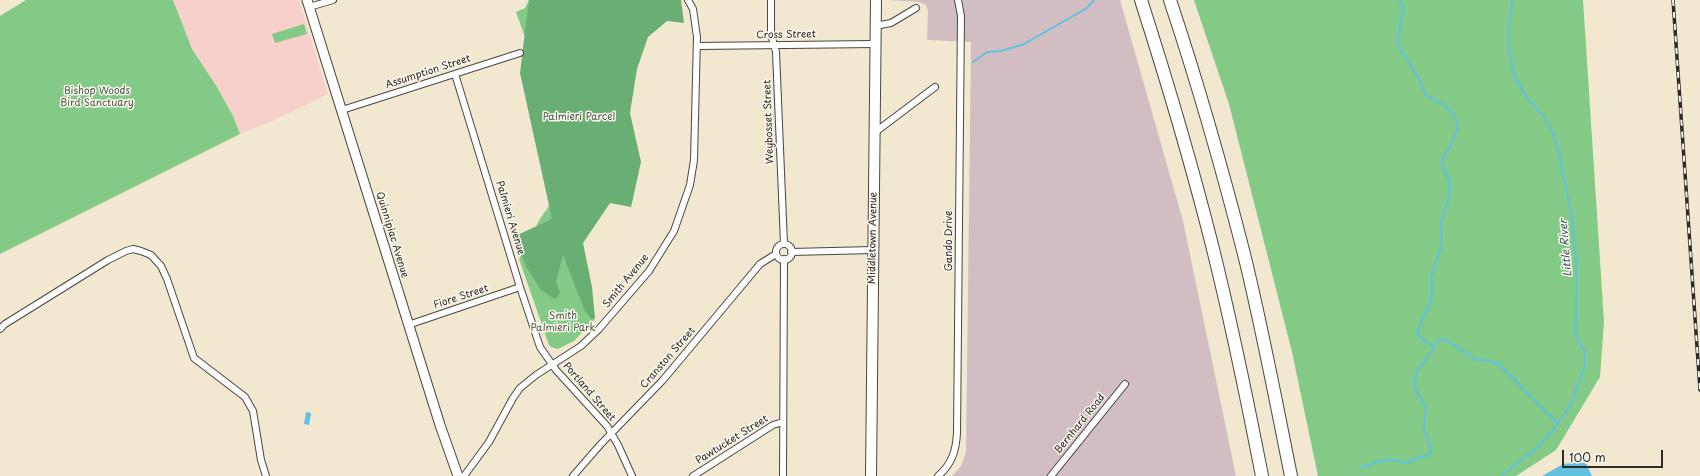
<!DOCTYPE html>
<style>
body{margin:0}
#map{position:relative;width:1700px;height:476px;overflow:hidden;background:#f2e8cf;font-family:"Playpen Sans",sans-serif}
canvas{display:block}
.scale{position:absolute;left:1562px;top:450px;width:101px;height:18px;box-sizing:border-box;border:2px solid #2b2b2b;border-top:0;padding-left:5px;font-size:12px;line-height:14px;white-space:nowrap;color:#2b2b2b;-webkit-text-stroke:3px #fbf7ec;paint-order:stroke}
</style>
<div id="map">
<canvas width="1700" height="476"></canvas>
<div class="scale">100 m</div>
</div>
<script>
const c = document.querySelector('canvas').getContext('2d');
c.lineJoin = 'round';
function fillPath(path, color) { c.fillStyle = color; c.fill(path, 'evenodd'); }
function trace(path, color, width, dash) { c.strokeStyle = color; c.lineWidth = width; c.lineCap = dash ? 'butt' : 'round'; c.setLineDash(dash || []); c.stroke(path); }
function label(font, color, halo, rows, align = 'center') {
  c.font = font + ' "Playpen Sans",sans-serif'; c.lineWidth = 3; c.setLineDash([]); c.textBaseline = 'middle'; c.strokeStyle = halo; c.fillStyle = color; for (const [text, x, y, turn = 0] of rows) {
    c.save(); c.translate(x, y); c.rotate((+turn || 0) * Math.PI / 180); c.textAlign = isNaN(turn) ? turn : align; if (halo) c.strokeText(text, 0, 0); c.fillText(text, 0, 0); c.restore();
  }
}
fillPath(new Path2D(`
 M 173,0 L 299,0 L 328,94 L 266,124 L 240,134 L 233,116 L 217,87 L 192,49 Z`), '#f7d0cb');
fillPath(new Path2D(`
 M 887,0 L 1120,0 L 1183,221 L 1236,476 L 952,476 L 961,466 L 966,452 L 971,42 L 927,40 L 928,11 L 926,5 L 919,2 Z`), '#d2bec2');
fillPath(new Path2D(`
 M 26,0 L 173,0 L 192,49 L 217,87 L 233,116 L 240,134 L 0,254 L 0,16 Z
 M 529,0 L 552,0 L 581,243 L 595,319 L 574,341 L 558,349 L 551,347 L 549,345 L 519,259 L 540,219 L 553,200 L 523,45 L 527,43 L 516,12 L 525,8 Z
 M 1194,0 L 1583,0 L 1604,322 L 1600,377 L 1556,450 L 1516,476 L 1318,476 L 1292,352 L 1229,104 Z
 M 304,24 L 307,34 L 275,43 L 272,34 Z`), '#82ca86');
fillPath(new Path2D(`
 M 529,0 L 681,0 L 684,23 L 667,21 L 648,37 L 637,69 L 630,113 L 641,162 L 631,207 L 610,203 L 583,243 L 592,287 L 595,318 L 591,319 L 585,311 L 563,255 L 556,282 L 560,293 L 555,299 L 541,290 L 527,268 L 513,237 L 552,219 L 520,73 Z`), '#69ae73');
fillPath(new Path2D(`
 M 306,412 L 311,413 L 309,425 L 304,424 Z
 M 1573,463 L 1586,463 L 1592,476 L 1542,476 L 1563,464 Z`), '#63c0e1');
trace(new Path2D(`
 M 1399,0 L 1402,4 L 1403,12 L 1397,42 L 1400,49 L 1419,78 L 1422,88 L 1426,95 L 1447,107 L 1454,115 L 1458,126 L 1454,140 L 1442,159 L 1443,167 L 1449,180 L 1450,195 L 1441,222 L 1442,244 L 1431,277 L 1432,289 L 1431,301 L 1417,332 L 1418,336 L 1433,347
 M 973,62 L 987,52 L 1001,51 L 1024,44 L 1087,8 L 1094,0
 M 1360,468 C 1375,463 1389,456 1405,463 L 1428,455 L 1432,452 L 1424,429 L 1426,407 L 1414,387 L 1417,371 L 1432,351 L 1436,341 L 1445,339 C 1455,347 1466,350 1475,360 L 1483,360 L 1499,364 L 1558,424
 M 1501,476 L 1538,447 L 1555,428 L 1571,404 L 1585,366 L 1585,352 L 1576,337 L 1577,277 L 1572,217 L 1558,150 L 1552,130 L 1545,119 L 1525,95 L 1515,78 L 1509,52 L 1509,26 L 1512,0`), '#63c0e1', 2);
const minor = new Path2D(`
 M 771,0 L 771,34 L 776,52 L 784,244
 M 309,7 L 333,0
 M 875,26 L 891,23 L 916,8
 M 697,46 L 875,44
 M 455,74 L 520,287 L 540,347 L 556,370 L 607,426 L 618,445 L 632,476
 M 342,110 L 520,53
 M 874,133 L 935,87
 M776 252a8 8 0 1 1 16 0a8 8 0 1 1-16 0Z
 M 791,252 L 873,250
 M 408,325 L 520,287
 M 0,329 L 5,324 L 108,260 L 126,251 L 133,249 L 141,251 L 151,255 L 161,266 L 167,279 L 194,358 L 245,397 L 253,411 L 261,460 L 266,476
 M 464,476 L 489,442 L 513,398 L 520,388 L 536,375 L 581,346 L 599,329 L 649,271 L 674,231 L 690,185 L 694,160 L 697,37 L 693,9 L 688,0
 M 573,476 L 600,445 L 663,380 L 760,264 L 776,254
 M 693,476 L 773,425 L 783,422
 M 783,476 L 784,259
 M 938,476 C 952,464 956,451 957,433 L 961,16 L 958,0
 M 1051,476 L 1125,384`);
const secondary = new Path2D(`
 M 307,0 L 440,425 L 458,476`);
const primary = new Path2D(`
 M 871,476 L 876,0`);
const motorway = new Path2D(`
 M 1141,0 C 1167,81 1191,162 1212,245 C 1231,321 1247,399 1262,476
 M 1170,0 C 1198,84 1222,168 1244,254 C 1262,327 1276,402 1291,476`);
trace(minor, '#494744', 8);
trace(secondary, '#494744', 11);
trace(primary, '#494744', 12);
trace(motorway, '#494744', 14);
trace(minor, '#fff', 6);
trace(secondary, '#fff', 9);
trace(primary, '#fff', 10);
trace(motorway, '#fff', 12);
const rail = new Path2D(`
 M 1673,0 L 1700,390`);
trace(rail, '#2b2b2b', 3.5);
trace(rail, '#fbf7ec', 2, [6]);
label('10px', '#2b2b2b', '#fbf7ec', [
 ["Cross Street",786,35,-1],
 ["Assumption Street",428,72,-18],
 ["Weybosset Street",769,122,-92],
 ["Palmieri Avenue",510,218,73],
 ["Quinnipiac Avenue",392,235,73],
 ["Middletown Avenue",873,238,-89],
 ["Gando Drive",949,241,-90],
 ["Smith Avenue",626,281,-51],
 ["Fiore Street",461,297,-18],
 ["Cranston Street",668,358,-49],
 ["Portland Street",589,392,49],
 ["Bernhard Road",1080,424,-51],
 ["Pawtucket Street",732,440,-32]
]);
label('10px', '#455b46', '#fbf7ec', [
 ["Bishop Woods",97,91],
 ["Bird Sanctuary",97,103],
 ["Palmieri Parcel",579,117],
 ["Smith",563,316],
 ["Palmieri Park",563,328]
]);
label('italic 11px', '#3c5862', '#fbf7ec', [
 ["Little River",1566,248,-95]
]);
</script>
